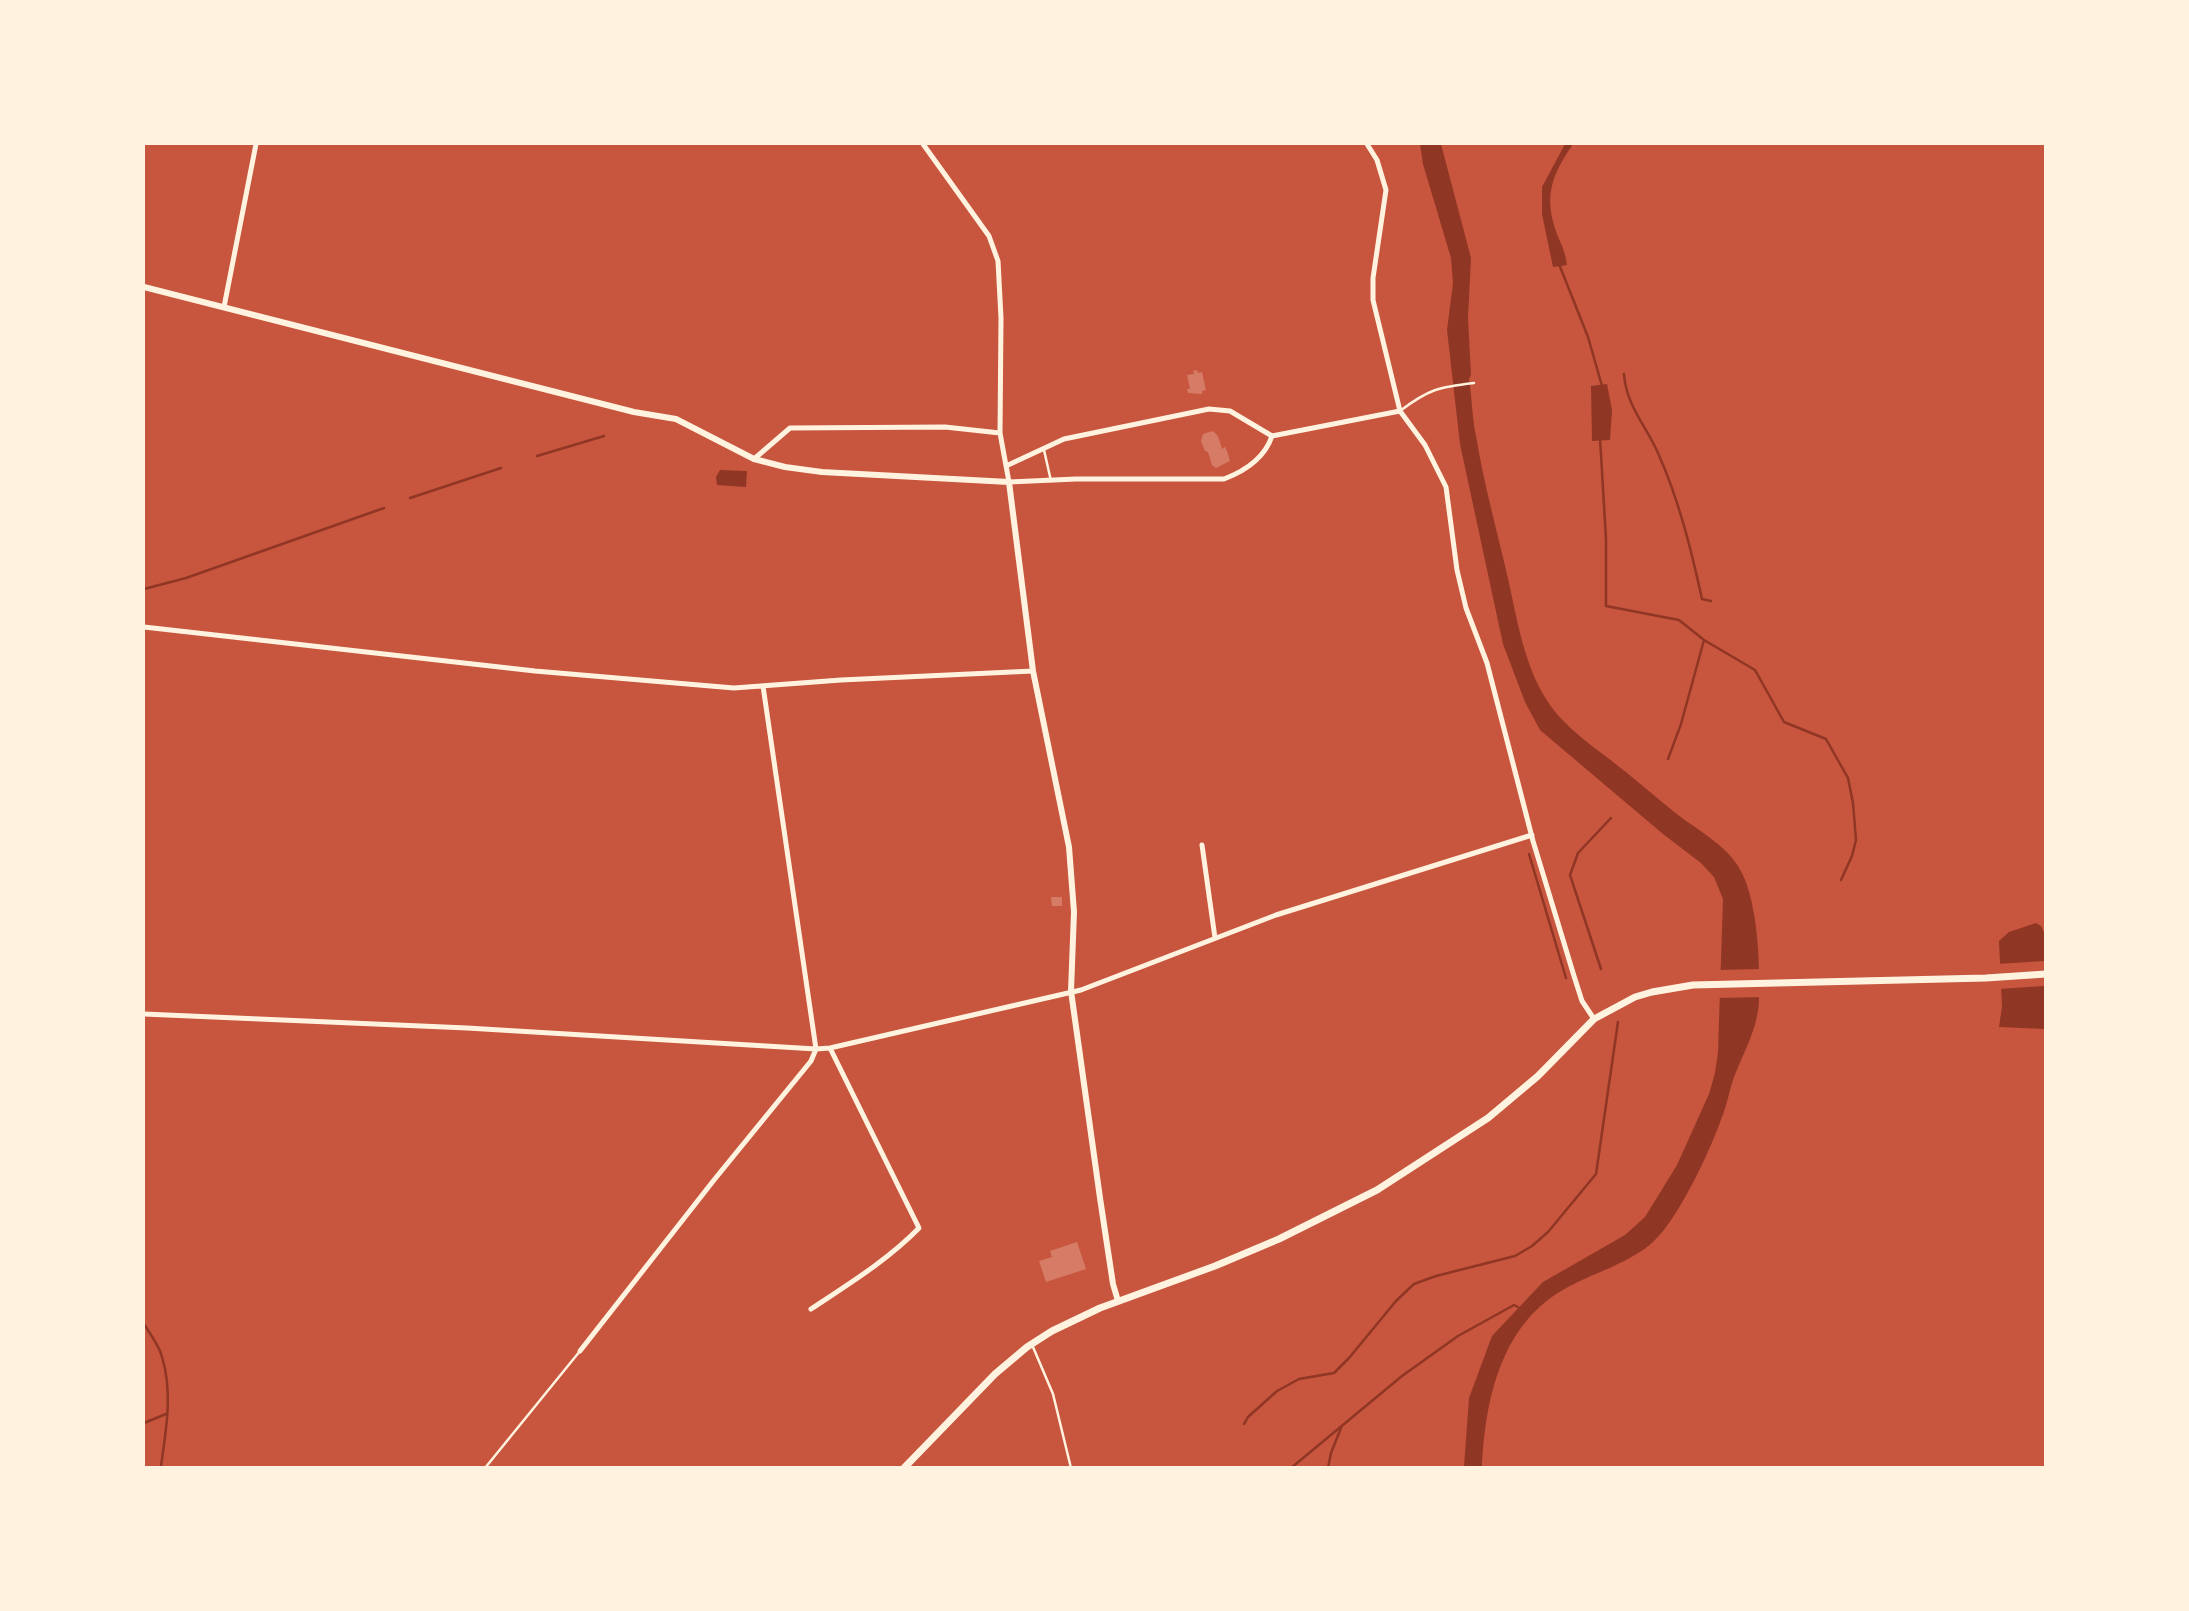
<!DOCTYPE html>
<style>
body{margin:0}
#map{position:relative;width:2189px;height:1611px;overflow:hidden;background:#c8553d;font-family:Overpass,sans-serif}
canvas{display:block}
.frame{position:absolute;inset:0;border:145px solid #fff3e0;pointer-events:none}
</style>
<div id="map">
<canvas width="2189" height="1611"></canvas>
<div class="frame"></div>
</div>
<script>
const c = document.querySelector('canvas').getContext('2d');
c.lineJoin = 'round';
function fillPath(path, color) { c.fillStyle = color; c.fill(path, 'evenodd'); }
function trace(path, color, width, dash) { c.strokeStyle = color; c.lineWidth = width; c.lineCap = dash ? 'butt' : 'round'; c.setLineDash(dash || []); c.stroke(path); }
fillPath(new Path2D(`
 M 1420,144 L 1441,144 L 1471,258 L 1468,318 L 1471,375 L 1469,379 C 1472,398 1472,417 1476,436 C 1484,485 1498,534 1509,583 C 1517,620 1524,661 1543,694 C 1559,722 1583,739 1608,758 C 1632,776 1655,797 1678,815 C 1698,830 1725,845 1738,866 C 1758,897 1760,962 1759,1000 C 1758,1029 1743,1053 1733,1080 C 1729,1092 1727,1105 1722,1117 C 1711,1149 1678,1220 1653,1242 C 1627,1265 1591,1273 1561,1291 C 1500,1328 1485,1401 1482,1468 L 1464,1467 L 1469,1398 L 1492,1336 L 1543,1282 L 1625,1235 L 1645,1217 L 1677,1165 L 1709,1094 L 1715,1073 L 1718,1052 L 1723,899 L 1714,877 L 1701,863 L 1663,834 L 1540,730 L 1525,702 L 1503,644 L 1460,444 L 1447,330 L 1453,283 L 1451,258 L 1423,164 Z
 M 1565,144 L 1573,144 C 1552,175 1543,196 1557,234 C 1562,247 1565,250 1567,265 L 1553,267 L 1542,214 L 1542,187 Z
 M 1607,384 L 1612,410 L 1610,440 L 1592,441 L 1591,386 Z
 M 720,470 L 747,471 L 746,487 L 717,485 L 716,477 Z
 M 2036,923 L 2041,926 L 2046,937 L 2045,1029 L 1999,1027 L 2002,1007 L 1999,941 L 2009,932 Z`), '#8f3625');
fillPath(new Path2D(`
 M 2045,961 L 2045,986 L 1998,989 L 1997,964 Z
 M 1761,969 L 1763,997 L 1717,998 L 1717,970 Z`), '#c8553d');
trace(new Path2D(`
 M 1559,264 L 1588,337 L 1602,386
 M 1624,374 C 1626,405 1646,426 1658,453 C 1679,500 1691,549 1702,599 L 1711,601
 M 1600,438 L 1606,539 L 1606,606 L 1679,620 L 1704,640 L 1755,670 L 1784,722 L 1826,739 L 1848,778 L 1853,803 L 1856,840 L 1852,856 L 1841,880
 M 537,456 L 604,436
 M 410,498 L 501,468
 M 144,589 L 186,578 L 384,508
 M 1668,759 L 1681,724 L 1704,640
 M 1529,854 L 1566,978
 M 1601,969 L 1570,875 L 1578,853 L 1611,818
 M 144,1324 C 150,1334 159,1345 162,1357 C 173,1392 166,1430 161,1466
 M 144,1423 L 166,1414
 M 1244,1424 L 1248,1417 L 1277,1391 L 1299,1379 L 1334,1373 L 1349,1358 L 1396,1301 L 1414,1284 L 1436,1276 L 1515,1256 L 1532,1246 L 1548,1232 L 1596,1174 L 1618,1022
 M 1291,1468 L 1402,1376 L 1458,1336 L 1514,1305 L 1518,1307
 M 1328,1468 L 1331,1453 L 1341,1428`), '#8f3625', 2.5);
fillPath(new Path2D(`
 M 1197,370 L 1198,373 L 1202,372 L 1206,390 L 1202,391 L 1202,394 L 1188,393 L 1187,389 L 1190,389 L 1187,375 L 1194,374 L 1193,371 Z
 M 1213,431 L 1218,436 L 1222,449 L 1225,447 L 1227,451 L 1230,461 L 1216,468 L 1212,465 L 1208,452 L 1205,451 L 1201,441 L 1203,434 Z
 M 1051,897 L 1062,897 L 1062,906 L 1052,906 Z
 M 1077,1242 L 1086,1269 L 1046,1282 L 1039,1261 L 1052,1257 L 1050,1251 Z`), '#d67c66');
trace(new Path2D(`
 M 1400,411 C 1429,389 1439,387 1474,383
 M 1044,450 L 1051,481
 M 1033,1347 L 1053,1394 L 1071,1468
 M 485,1468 L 580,1351`), '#fff3e0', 2.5);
trace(new Path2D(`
 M 923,144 L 989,236 L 998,261 L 1001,318 L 1000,433 L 1009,482 L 1076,479 L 1224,479 C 1245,471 1265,457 1272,436
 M 1367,144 L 1377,160 L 1386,190 L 1373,278 L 1373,300 L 1400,411 L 1425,445 L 1446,487 L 1457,570 L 1466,608 L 1487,663 L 1533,841 L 1574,976 L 1582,1001 L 1594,1019
 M 224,307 L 256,144
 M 754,459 L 790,428 L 945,427 L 1000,433
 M 1006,466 L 1064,439 L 1209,409 L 1230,411 L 1272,436 L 1400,411
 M 144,627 L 535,671 L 734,688 L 841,680 L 1033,671
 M 1202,845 L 1215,938
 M 144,1014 L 467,1028 L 816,1049 L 830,1048 L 1081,990 L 1276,915 L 1532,835
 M 811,1309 C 847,1285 888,1260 919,1228 L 830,1048
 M 580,1351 L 714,1180 L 811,1061 L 816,1049 L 763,686`), '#fff3e0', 5);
trace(new Path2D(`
 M 144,287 L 634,412 L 676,419 L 754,459 L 785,467 L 822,472 L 1009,482 L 1033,671 L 1069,847 L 1074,912 L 1071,991 L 1100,1198 L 1113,1284 L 1118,1301`), '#fff3e0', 6);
trace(new Path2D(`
 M 904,1468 L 995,1374 L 1027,1347 L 1052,1331 L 1100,1308 L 1215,1266 L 1279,1239 L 1377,1190 L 1488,1118 L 1538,1076 L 1594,1019 L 1635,997 L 1652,992 L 1693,985 L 1986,978 L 2046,974`), '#fff3e0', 7);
</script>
